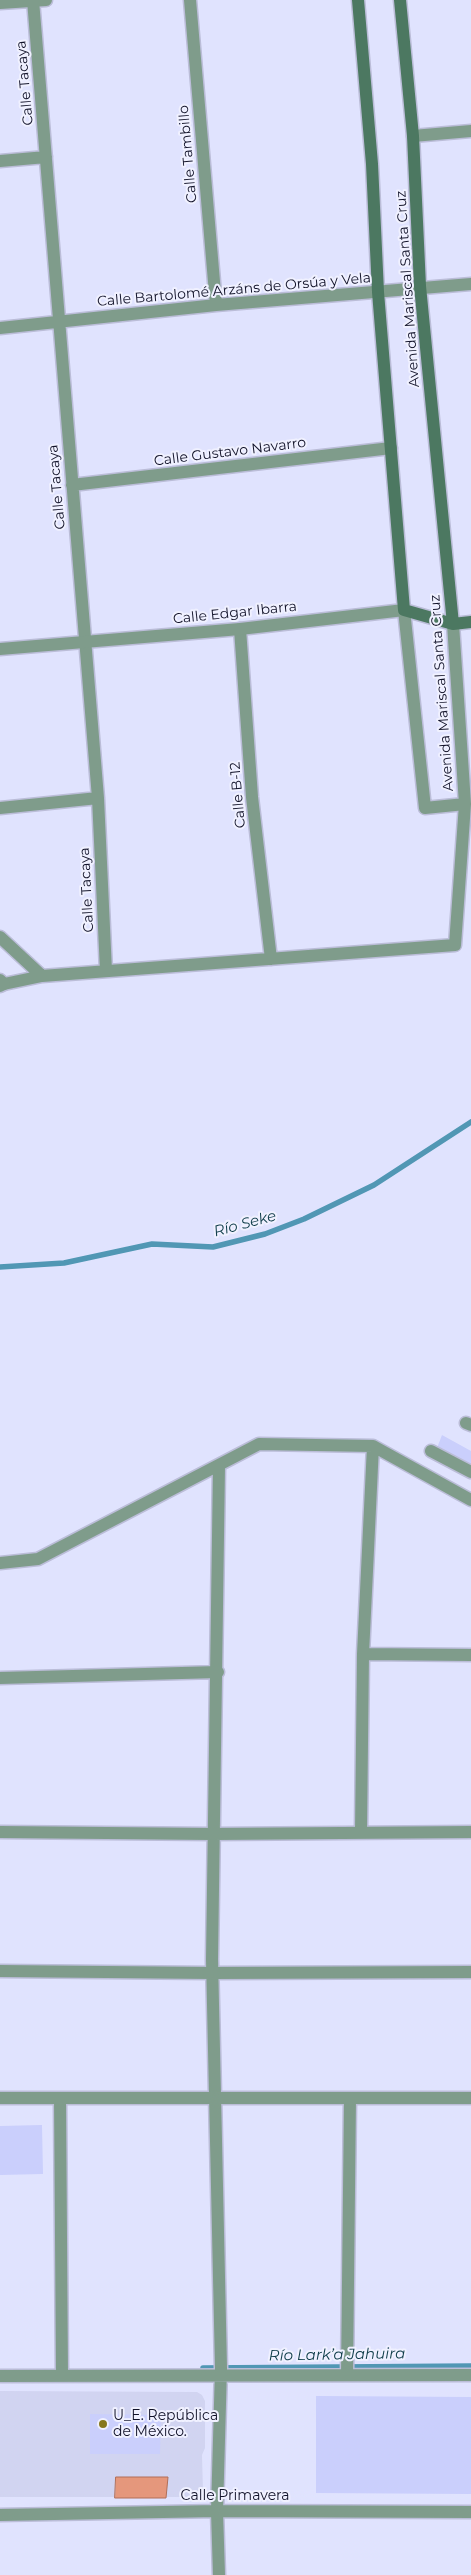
<!DOCTYPE html>
<meta charset="utf-8">
<style>
body{margin:0}
canvas{display:block;background:#e0e3fe}
</style>
<canvas width="471" height="2575"></canvas>
<script>
const c = document.querySelector('canvas').getContext('2d');
c.lineJoin = 'round';
function fillPath(path, color) { c.fillStyle = color; c.fill(path, 'evenodd'); }
function trace(path, color, width, dash) { c.strokeStyle = color; c.lineWidth = width; c.lineCap = dash ? 'butt' : 'round'; c.setLineDash(dash || []); c.stroke(path); }
function label(font, color, halo, rows, align = 'center') {
  c.font = font + ' Montserrat,sans-serif'; c.lineWidth = 4; c.setLineDash([]); c.textBaseline = 'middle'; c.strokeStyle = halo; c.fillStyle = color; for (const [text, x, y, turn = 0] of rows) {
    c.save(); c.translate(x, y); c.rotate((+turn || 0) * Math.PI / 180); c.textAlign = isNaN(turn) ? turn : align; if (halo) c.strokeText(text, 0, 0); c.fillText(text, 0, 0); c.restore();
  }
}
fillPath(new Path2D(`
 M 0,2391 L 197,2392 L 202,2395 L 205,2401 L 205,2448 L 202,2455 L 203,2492 L 200,2497 L 0,2497 Z`), '#d1d4f1');
fillPath(new Path2D(`
 M 442,1435 L 471,1451 L 471,1467 L 437,1448 Z
 M 42,2125 L 43,2174 L 0,2175 L 0,2126 Z
 M 316,2396 L 471,2397 L 471,2494 L 316,2493 Z
 M 90,2414 L 161,2415 L 160,2454 L 90,2454 Z`), '#cacffc');
trace(new Path2D(`
 M 0,1267 L 64,1263 L 152,1244 L 213,1247 L 265,1234 L 304,1219 L 374,1185 L 471,1122
 M 203,2368 L 471,2366`), '#5197b4', 5.5);
const building = new Path2D(`
 M 116,2477 L 168,2477 L 166,2498 L 115,2498 Z`);
fillPath(building, '#e5977c');
trace(building, '#b16f58', 1);
const minor = new Path2D(`
 M 33,0 L 98,798 L 106,971
 M 190,0 L 216,305
 M 0,3 L 46,0
 M 413,136 L 471,131
 M 0,161 L 46,157
 M 0,328 L 216,305 L 471,284
 M 72,485 L 391,448
 M 404,610 L 425,808 L 465,804
 M 240,629 L 252,797 L 271,959
 M 0,808 L 98,798
 M 0,937 L 42,976
 M 4,984 L 42,976 L 455,945 L 465,804 L 453,624
 M 0,1563 L 38,1559 L 259,1444 L 373,1446 L 471,1500
 M 363,1654 L 471,1655
 M 0,1678 L 218,1672
 M 0,1832 L 213,1834 L 471,1832
 M 361,1832 L 363,1654 L 373,1446
 M 0,1971 L 212,1973 L 471,1972
 M 0,2098 L 471,2098
 M 60,2098 L 62,2375
 M 347,2375 L 350,2098
 M 0,2376 L 471,2375
 M 0,2515 L 217,2511 L 471,2512
 M 219,2575 L 217,2511 L 221,2368 L 212,1959 L 219,1466`);
const tertiary = new Path2D(`
 M 0,649 L 240,629 L 404,610
 M 0,980 L 4,984 L 0,986
 M 466,1423 L 471,1425
 M 431,1451 L 471,1472`);
const secondary = new Path2D(`
 M 358,0 L 372,164 L 378,292 L 404,610 L 453,624 L 471,622
 M 400,0 L 413,136 L 420,286 L 453,624`);
trace(minor, '#bbbdd8', 15);
trace(tertiary, '#bbbdd8', 15);
trace(secondary, '#bbbdd8', 15);
trace(minor, '#7f9c8b', 12);
trace(tertiary, '#7f9c8b', 12);
trace(secondary, '#4c7861', 12);
for (const [x, y, r, color] of [
 [103,2424,5,"#86771c"]
]) { const dot = new Path2D(); dot.arc(x, y, r, 0, 2 * Math.PI); c.fillStyle = color; c.fill(dot); trace(dot, '#f0f1ff', 2); }
label('14px', '#111229', '#f0f1ff', [
 ["Calle Tacaya",25,83,-95],
 ["Calle Tambillo",188,154,-95],
 ["Avenida Mariscal Santa Cruz",408,289,-94],
 ["Calle Bartolomé Arzáns de Orsúa y Vela",234,290,-5],
 ["Calle Gustavo Navarro",230,452,-7],
 ["Calle Tacaya",57,487,-95],
 ["Calle Edgar Ibarra",235,613,-6],
 ["Avenida Mariscal Santa Cruz",442,693,-94],
 ["Calle B-12",238,795,-95],
 ["Calle Tacaya",87,890,-93],
 ["Calle Primavera",235,2496]
]);
label('14px', '#111229', '#f0f1ff', [
 ["U_E. República",113,2416],
 ["de México.",113,2432]
], 'left');
label('italic 15px', '#0d3b48', '#f0f1ff', [
 ["Río Seke",245,1224,-15],
 ["Río Lark’a Jahuira",337,2355,-1]
]);
</script>
